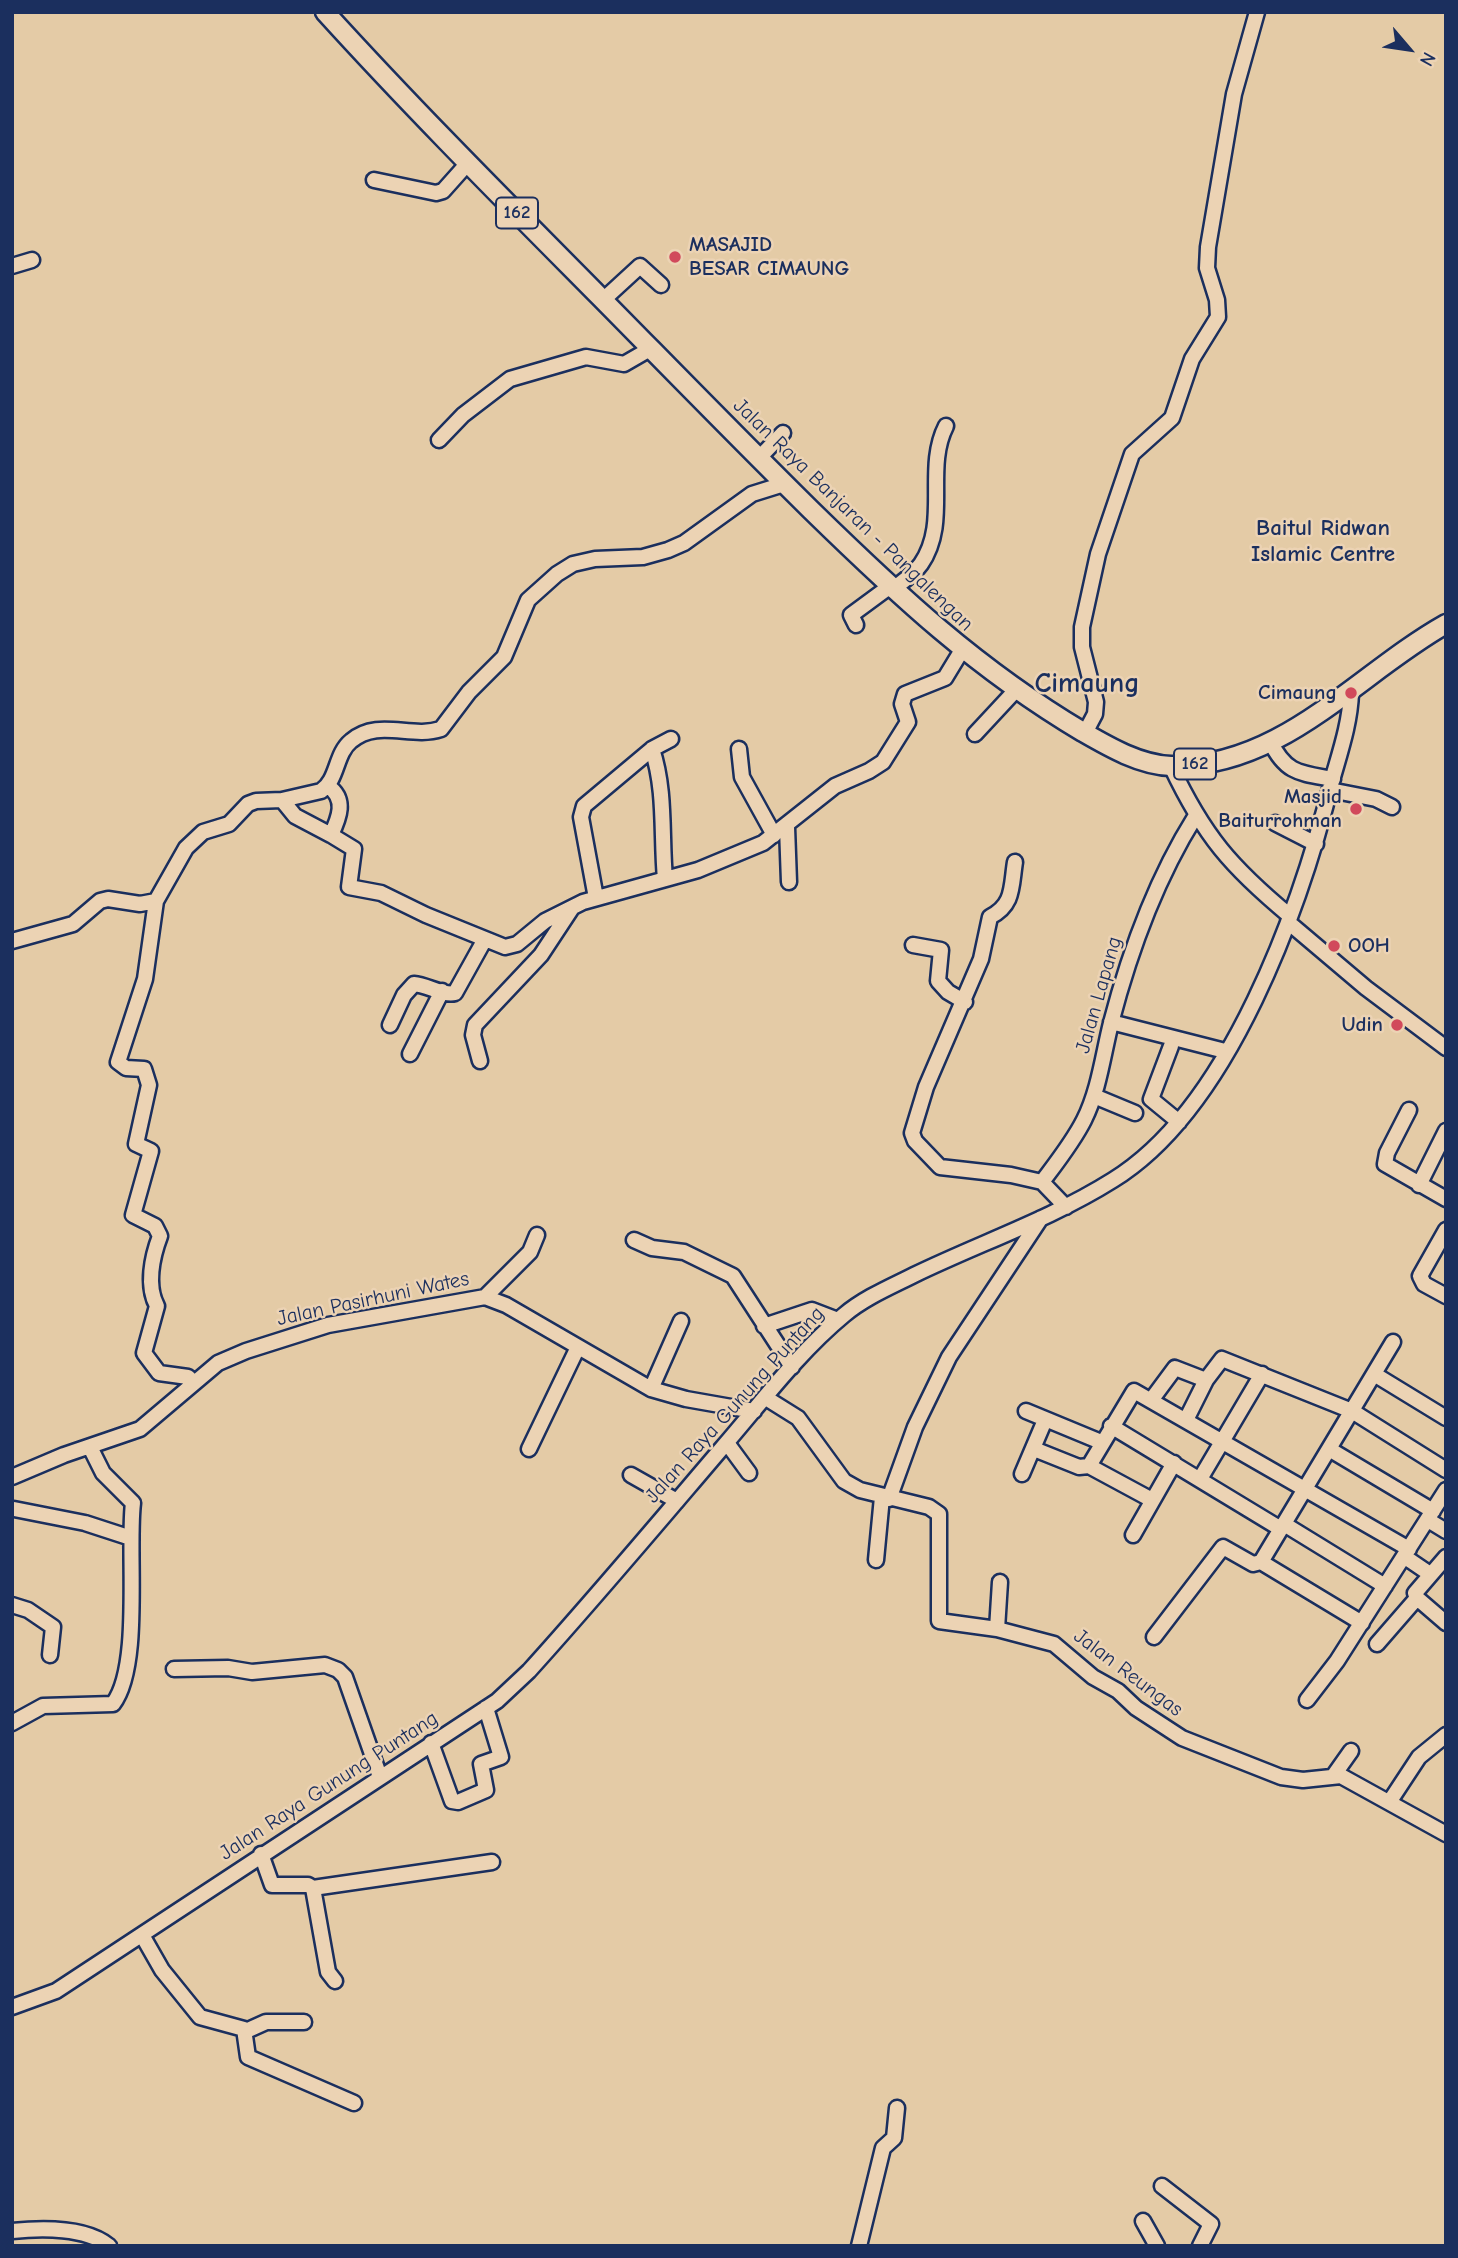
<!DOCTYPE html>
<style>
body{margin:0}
#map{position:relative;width:1458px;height:2258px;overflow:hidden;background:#e4cba6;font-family:"Comic Neue",sans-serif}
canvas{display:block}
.frame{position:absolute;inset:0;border:14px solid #1b2f5e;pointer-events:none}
.north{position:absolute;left:1374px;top:14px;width:70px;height:70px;-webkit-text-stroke:5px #ecd3b4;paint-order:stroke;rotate:119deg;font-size:19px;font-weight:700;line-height:28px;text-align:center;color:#1b2f5e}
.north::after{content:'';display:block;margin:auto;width:24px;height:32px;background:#1b2f5e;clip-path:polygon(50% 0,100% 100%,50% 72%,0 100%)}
</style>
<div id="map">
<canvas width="1458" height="2258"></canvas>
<div class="frame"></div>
<div class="north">N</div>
</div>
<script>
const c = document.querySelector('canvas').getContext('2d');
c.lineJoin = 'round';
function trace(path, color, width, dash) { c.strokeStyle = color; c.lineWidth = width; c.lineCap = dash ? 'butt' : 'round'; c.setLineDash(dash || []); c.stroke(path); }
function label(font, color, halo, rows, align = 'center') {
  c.font = font + ' "Comic Neue",sans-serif'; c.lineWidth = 5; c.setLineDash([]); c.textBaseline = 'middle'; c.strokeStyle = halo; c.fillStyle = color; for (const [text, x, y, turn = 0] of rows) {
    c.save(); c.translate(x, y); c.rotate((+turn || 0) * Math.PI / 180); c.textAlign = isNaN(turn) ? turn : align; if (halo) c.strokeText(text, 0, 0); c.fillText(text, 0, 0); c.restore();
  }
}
const minor = new Path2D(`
 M 374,180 L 436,193 L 443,191 L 468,163
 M 12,266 L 32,260
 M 603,300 L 640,266 L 661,285
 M 439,440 L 463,415 L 510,379 L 586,357 L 624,364 L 650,349
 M 759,458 L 783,433
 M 892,590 C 902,582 914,574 921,564 C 950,522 924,469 946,426
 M 856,625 L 851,615 L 889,587
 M 1085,733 L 1095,714 L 1096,702 L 1082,647 L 1082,627 L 1098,554 L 1132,454 L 1172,418 L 1192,359 L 1218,317 L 1217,300 L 1207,268 L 1208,247 L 1234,94 L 1257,12
 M 975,734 L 1015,691
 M 1270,741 C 1286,774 1300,773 1333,779
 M 652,749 C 666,791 661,835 665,879
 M 739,749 L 742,777 L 774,835
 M 1171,766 C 1204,836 1231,867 1290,916
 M 328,786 C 347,799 339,818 331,835 L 354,849 L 349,887 L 381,893 L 426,915 L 505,947 L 517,944 L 545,921 L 583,902 L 698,870 L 763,843 L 835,786 L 869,771 L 883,762 L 908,722 L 902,704 L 905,694 L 945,678 L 962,650
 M 1330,790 L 1376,799 L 1392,807
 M 282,800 L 295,816 L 331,835
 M 1275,823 L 1316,844
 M 787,827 L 789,882
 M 1015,862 C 1011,887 1014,905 990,917 L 981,959 L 926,1087 L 912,1133 L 915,1141 L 940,1167 L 1011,1175 L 1042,1182 L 1066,1207
 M 596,898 L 581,817 L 584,806 L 652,749 L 671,739
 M 156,901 L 145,979 L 118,1062 L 126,1068 L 144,1069 L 149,1085 L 136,1144 L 151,1151 L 133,1215 L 155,1226 L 160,1236 C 152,1257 146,1286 157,1306 L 144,1353 L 159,1373 L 188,1377 L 194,1383
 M 1288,922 L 1366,988 L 1446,1048
 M 12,941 L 73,924 L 100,901 L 108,899 L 140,904 L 156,901 L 186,848 L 203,832 L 229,824 L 248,804 L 256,801 L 282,800 L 321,791 C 338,780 335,754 351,741 C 378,718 411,739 441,729 L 469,692 L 504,657 L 528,600 L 557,574 L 573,564 L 595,559 L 643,557 L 668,550 L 684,543 L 752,494 L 784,484
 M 913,945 L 941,950 L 938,981 L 948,992 L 965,1002
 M 1111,1022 L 1225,1051
 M 390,1025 L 404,995 L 414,984 C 427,985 444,996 455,993 L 485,939
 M 1171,1046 L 1151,1099 L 1179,1122
 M 410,1054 L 442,991
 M 480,1061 L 473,1035 L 475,1025 L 541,955 L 572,908
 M 1094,1096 L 1135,1113
 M 1409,1110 L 1387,1153 L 1385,1164 L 1446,1199
 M 1042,1182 C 1057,1162 1073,1142 1084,1120 C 1099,1090 1103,1055 1111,1023 C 1130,950 1155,881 1195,817
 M 1419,1185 L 1446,1131
 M 1446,1230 L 1420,1276 L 1424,1284 L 1446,1296
 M 634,1240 L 652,1248 L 684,1252 L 733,1276 L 792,1367
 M 485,1297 L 530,1252 L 537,1235
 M 764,1326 L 812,1310 L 838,1320
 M 1374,1374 L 1446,1418
 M 651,1389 L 681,1321
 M 766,1398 L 798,1418 L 844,1481 L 860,1490 L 929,1507 L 939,1514 L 939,1621 L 997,1629 L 1054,1644 L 1093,1677 L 1118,1691 L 1136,1708 L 1182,1738 L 1281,1777 L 1303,1780 L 1341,1776 L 1446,1834
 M 1152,1399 L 1175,1368 L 1206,1380 L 1222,1359 L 1352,1411 L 1446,1470
 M 1026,1411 L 1101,1442
 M 1186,1420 L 1206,1380
 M 1111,1426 L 1281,1529
 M 727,1443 L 749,1473
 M 529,1449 L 578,1347
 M 1034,1449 L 1079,1467 L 1089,1466
 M 1329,1449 L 1433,1511
 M 1022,1474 L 1045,1420
 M 631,1475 L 677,1501
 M 12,1477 L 64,1455 L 140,1429 L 218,1363 L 246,1351 L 328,1325 L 485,1297 L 506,1305 L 651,1389 L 686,1399 L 754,1411
 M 1200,1479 L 1262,1374
 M 889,1499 L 915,1427 L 949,1357 L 1041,1218
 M 1152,1500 L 1089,1466 L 1134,1391 L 1409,1549
 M 14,1509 L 85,1523 L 131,1538
 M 1428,1520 L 1446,1531
 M 1284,1524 L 1385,1586
 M 1133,1535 L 1174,1463
 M 1405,1557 L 1430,1574
 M 876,1560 L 882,1497
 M 1261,1562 L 1393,1342
 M 1417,1598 L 1446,1623
 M 12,1605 L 28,1610 L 53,1627 L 50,1655
 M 997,1629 L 1000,1582
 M 1154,1637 L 1223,1547 L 1253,1564 L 1261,1562 L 1362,1623
 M 1377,1644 L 1417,1598 L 1415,1593 L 1446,1557
 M 174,1669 L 228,1668 L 252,1672 L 325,1665 L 338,1670 L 345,1677 L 380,1777
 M 1307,1700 L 1337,1661 L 1446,1490
 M 12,1723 L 43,1706 L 113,1704 C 142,1666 127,1551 133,1503 L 103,1473 L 90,1447
 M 431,1743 L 452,1801 L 458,1802 L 486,1790 L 481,1764 L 501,1757 L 486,1708
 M 1334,1775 L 1351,1751
 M 1390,1801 L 1419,1757 L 1446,1735
 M 261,1854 L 272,1885 L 308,1885 L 313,1888 L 328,1972 L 335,1981
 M 313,1888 L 492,1862
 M 142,1935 L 162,1970 L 200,2017 L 244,2029 L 248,2057 L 354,2103
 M 12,2007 L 56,1991 L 497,1701 L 529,1671 C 595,1598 658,1523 722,1448 C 761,1403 798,1353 844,1315 C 864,1298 890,1287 914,1275 C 980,1243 1051,1219 1113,1180 C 1230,1108 1301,906 1333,777 C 1341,749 1350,722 1351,693
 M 246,2031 L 266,2022 L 304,2022
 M 1162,2186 L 1211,2224 L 1200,2246
 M 1143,2221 L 1157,2246
 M 12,2231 C 41,2228 86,2227 109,2246
 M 859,2246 L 883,2148 L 894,2138 L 897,2108`);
const major = new Path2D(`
 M 325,12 C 414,110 507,203 600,297 C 670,368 740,440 811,510 C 899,596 977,669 1083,732 C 1109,747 1140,765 1171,766 C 1282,768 1357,674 1446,624`);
trace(minor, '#1b2f5e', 19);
trace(major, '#1b2f5e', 23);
trace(minor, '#ecd3b4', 14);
trace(major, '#ecd3b4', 18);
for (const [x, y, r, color] of [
 [675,257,7,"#d1495b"],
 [1351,693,7,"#d1495b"],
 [1356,809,7,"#d1495b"],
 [1334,946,7,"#d1495b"],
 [1397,1025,7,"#d1495b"]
]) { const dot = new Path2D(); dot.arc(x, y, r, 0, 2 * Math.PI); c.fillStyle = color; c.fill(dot); trace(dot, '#ecd3b4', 2.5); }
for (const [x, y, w] of [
 [517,213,42],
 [1195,764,42]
]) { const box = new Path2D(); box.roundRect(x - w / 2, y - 15.5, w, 31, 5); c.fillStyle = '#ecd3b4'; c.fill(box); trace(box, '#1b2f5e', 2); }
label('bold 19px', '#1b2f5e', null, [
 ["162",517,213],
 ["162",1195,764]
]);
label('bold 21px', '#1b2f5e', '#ecd3b4', [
 ["MASAJID",689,245,"left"],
 ["BESAR CIMAUNG",689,269,"left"],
 ["Cimaung",1337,693],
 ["Masjid",1342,797],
 ["Baiturrohman",1342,821],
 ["OOH",1348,946,"left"],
 ["Udin",1383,1025]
], 'right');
label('21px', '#1b2f5e', '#ecd3b4', [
 ["Jalan Raya Banjaran - Pangalengan",853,515,44],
 ["Jalan Lapang",1099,995,-74],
 ["Jalan Pasirhuni Wates",373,1299,-12],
 ["Jalan Raya Gunung Puntang",735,1405,-48],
 ["Jalan Reungas",1128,1673,37],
 ["Jalan Raya Gunung Puntang",329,1786,-33]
]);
label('bold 23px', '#1b2f5e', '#ecd3b4', [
 ["Baitul Ridwan",1323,528],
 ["Islamic Centre",1323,554]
]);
label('bold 28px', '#1b2f5e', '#ecd3b4', [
 ["Cimaung",1087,684]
]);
</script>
